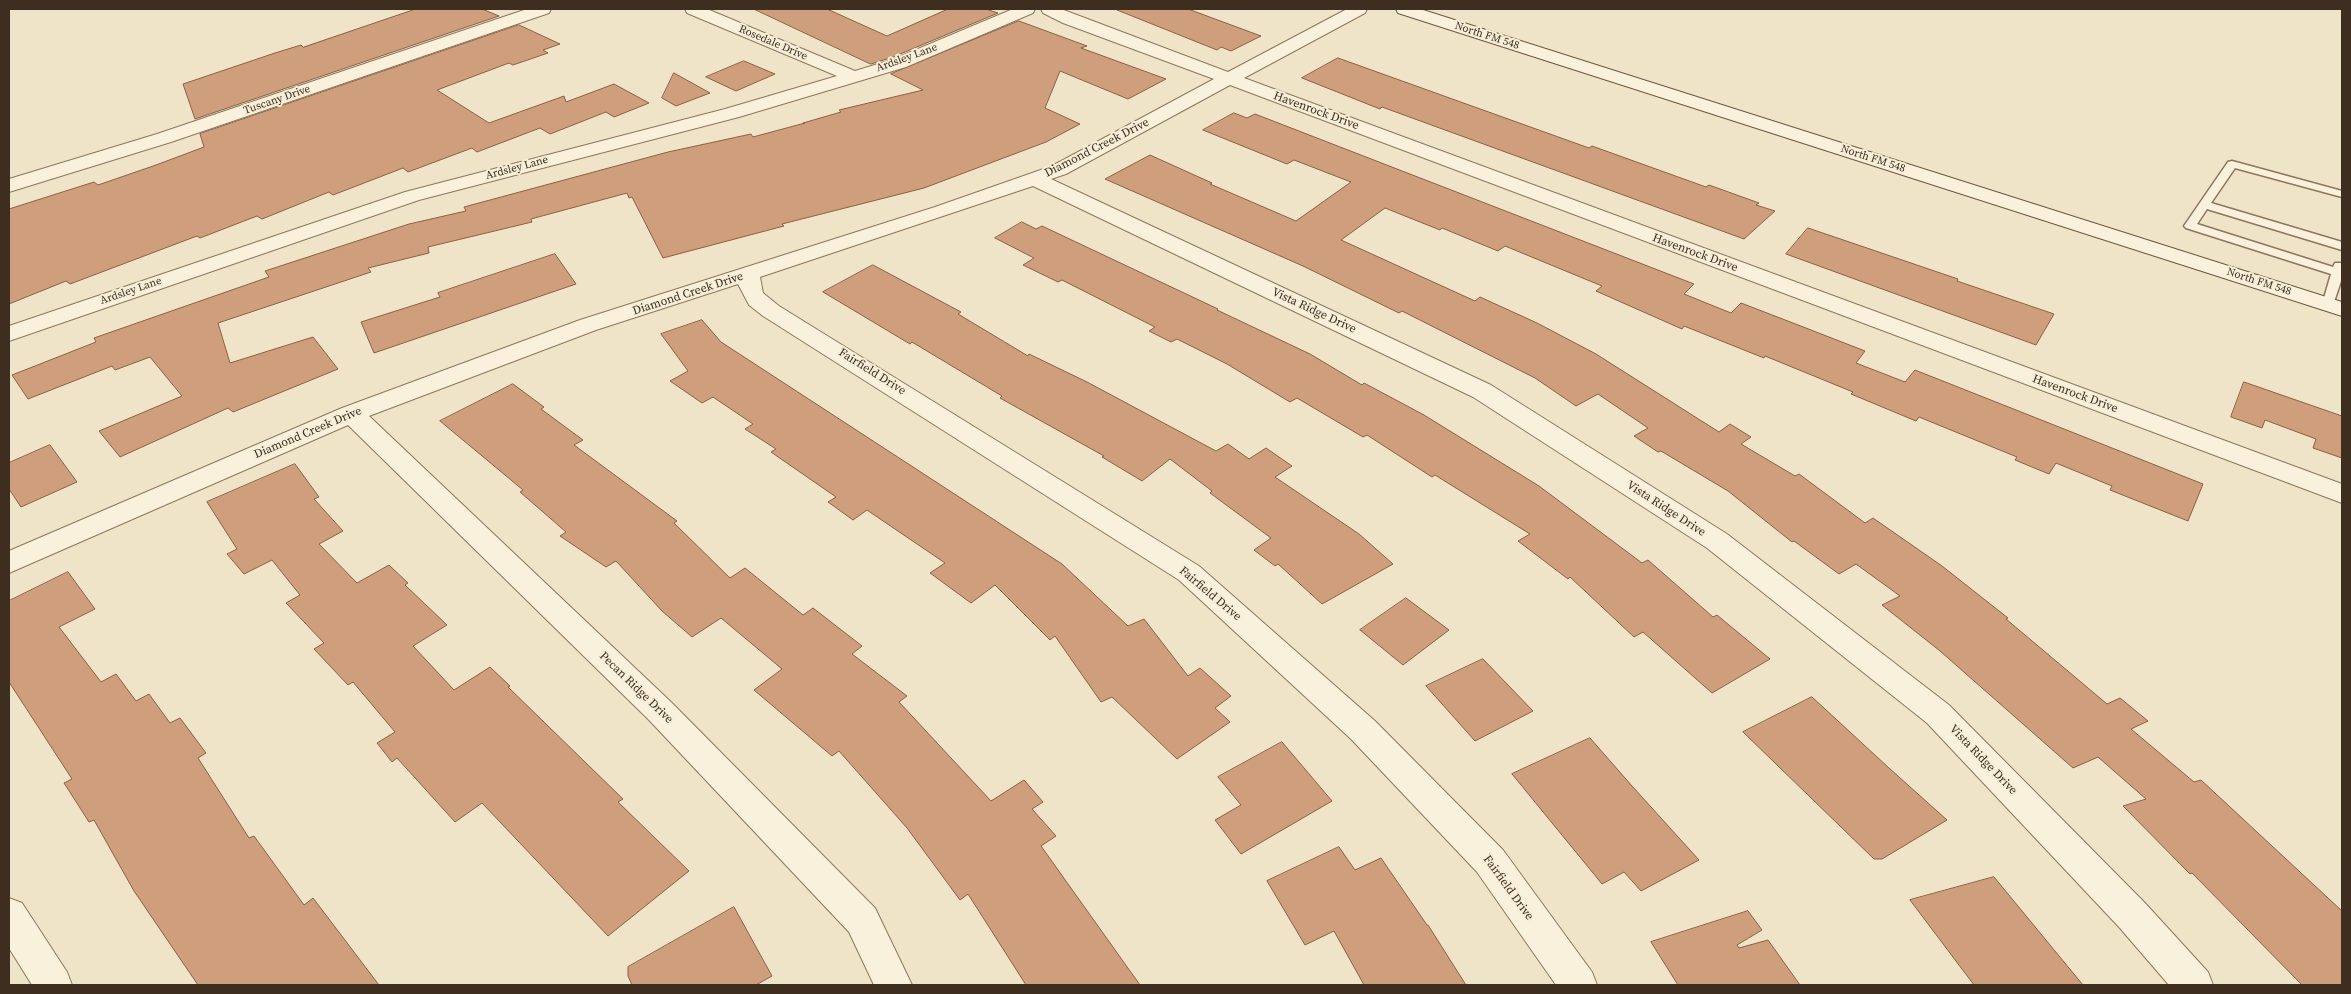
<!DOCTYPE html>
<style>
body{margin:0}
#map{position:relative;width:2351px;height:994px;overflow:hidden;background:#f0e4c8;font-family:"Source Serif 4",serif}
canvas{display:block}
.frame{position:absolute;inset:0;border:10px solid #3d2e20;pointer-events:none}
</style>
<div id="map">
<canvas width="2351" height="994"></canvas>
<div class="frame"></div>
</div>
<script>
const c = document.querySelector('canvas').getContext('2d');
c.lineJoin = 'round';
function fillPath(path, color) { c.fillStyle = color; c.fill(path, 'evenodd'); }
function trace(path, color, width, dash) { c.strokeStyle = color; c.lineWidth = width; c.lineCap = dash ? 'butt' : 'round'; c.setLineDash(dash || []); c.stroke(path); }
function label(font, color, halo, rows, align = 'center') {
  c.font = font + ' "Source Serif 4",serif'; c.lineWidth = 4; c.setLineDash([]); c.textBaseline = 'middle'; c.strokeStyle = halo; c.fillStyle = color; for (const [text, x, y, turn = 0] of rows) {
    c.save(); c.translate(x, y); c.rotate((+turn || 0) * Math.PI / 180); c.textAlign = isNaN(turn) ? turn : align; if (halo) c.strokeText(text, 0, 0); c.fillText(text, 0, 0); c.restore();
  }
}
const building = new Path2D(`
 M 416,9 L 482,9 L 499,16 L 195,119 L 183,84 L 275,53 L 301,45 L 303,47 Z
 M 754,9 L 827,9 L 887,36 L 948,9 L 986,9 L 998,13 L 893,57 L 871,64 Z
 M 1117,9 L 1188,9 L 1261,36 L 1231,51 L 1221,47 L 1217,50 L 1117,10 Z
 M 1019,21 L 1087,46 L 1081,48 L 1166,79 L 1128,99 L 1060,71 L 1045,108 L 1080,124 L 1046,142 L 924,188 L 782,224 L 784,226 L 663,258 L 632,197 L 629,198 L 627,193 L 531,219 L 532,222 L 428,247 L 429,253 L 368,268 L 371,272 L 218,323 L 230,363 L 313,337 L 338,369 L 233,412 L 228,408 L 120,457 L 99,431 L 182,396 L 150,357 L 115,370 L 112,366 L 28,399 L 12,375 L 96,342 L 94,338 L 269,277 L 265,271 L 409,224 L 466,211 L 464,207 L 668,152 L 751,134 L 753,137 L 805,123 L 803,123 L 841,112 L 839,110 L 923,90 L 891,74 Z
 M 519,25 L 560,44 L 543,50 L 548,53 L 513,65 L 509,63 L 437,90 L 489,123 L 564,96 L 566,102 L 614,84 L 649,103 L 614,117 L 606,112 L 550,134 L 540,128 L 477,152 L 472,148 L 408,172 L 403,168 L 333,195 L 329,192 L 262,219 L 257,216 L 200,238 L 197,236 L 70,284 L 66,281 L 9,304 L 9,209 L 94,182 L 98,185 L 156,165 L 204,147 L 200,134 Z
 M 1338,58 L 1589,148 L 1592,146 L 1706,187 L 1709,185 L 1759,203 L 1756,205 L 1775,211 L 1744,239 L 1382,107 L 1380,109 L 1302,78 Z
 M 744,61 L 775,74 L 736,91 L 706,77 Z
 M 674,73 L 710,93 L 676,106 L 662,98 Z
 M 1234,113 L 1247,118 L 1255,114 L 1694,284 L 1684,294 L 1731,313 L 1741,303 L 1793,323 L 1865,351 L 1856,363 L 1905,382 L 1915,370 L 2203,484 L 2188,521 L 2110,490 L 2112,486 L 2056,463 L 2049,474 L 2015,460 L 2017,457 L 1919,417 L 1916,421 L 1851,394 L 1853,392 L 1765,356 L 1764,358 L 1684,326 L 1682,329 L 1596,291 L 1602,286 L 1505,246 L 1498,251 L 1442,228 L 1440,230 L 1385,208 L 1341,240 L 1475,301 L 1480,297 L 1537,323 L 1596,354 L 1719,432 L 1730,424 L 1751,437 L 1741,444 L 1795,476 L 1799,474 L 1865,523 L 1873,518 L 1942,566 L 2008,618 L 2006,619 L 2107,704 L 2120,698 L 2148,721 L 2131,729 L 2194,782 L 2201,780 L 2342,911 L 2342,985 L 2302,985 L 2192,873 L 2190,874 L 2123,806 L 2146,799 L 2098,757 L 2073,768 L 1940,651 L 1882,605 L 1900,596 L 1856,564 L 1839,574 L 1794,541 L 1792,542 L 1728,491 L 1661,451 L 1658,452 L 1634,436 L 1648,428 L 1598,394 L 1576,406 L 1535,378 L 1402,311 L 1399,313 L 1303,266 L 1105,179 L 1150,155 L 1212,183 L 1210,184 L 1296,221 L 1351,182 L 1294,160 L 1287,164 L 1203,130 Z
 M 1022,222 L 1036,229 L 1042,226 L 1218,309 L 1217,310 L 1310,354 L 1362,385 L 1364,383 L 1424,415 L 1539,486 L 1642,563 L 1648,560 L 1713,617 L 1717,615 L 1770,659 L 1712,693 L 1643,632 L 1634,637 L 1570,577 L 1568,579 L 1518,541 L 1530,534 L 1435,475 L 1432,477 L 1367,435 L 1363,437 L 1297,398 L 1290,402 L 1227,364 L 1177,339 L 1171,342 L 1149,331 L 1155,327 L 1062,280 L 1058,282 L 1023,265 L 1034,258 L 995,238 Z
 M 1808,228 L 1958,279 L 1957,281 L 2054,314 L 2036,345 L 1786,254 Z
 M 555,254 L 576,284 L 374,353 L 361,322 L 440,297 L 438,293 Z
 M 873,265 L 961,312 L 958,314 L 1028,356 L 1029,354 L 1087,382 L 1216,451 L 1228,444 L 1249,459 L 1266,448 L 1292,466 L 1275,477 L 1359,534 L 1393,564 L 1322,604 L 1278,564 L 1275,566 L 1254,550 L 1271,538 L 1210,493 L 1212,491 L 1170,459 L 1142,481 L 1102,457 L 1104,456 L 1000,398 L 1002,396 L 912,342 L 910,344 L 823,292 Z
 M 702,320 L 721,342 L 1062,564 L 1128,626 L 1144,619 L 1188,676 L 1200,668 L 1231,696 L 1215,708 L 1230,722 L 1177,759 L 1112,697 L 1101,702 L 1055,636 L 1050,640 L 995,585 L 971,603 L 930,573 L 945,563 L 867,510 L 853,520 L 828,502 L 836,497 L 771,452 L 776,449 L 745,429 L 753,424 L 713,397 L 702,403 L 670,381 L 688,371 L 661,334 Z
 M 2244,382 L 2342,416 L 2342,458 L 2313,448 L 2316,439 L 2265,420 L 2262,428 L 2231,417 Z
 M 513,384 L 544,407 L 541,409 L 583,440 L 574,445 L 677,521 L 674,523 L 730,578 L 745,568 L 803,615 L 813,608 L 862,646 L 852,654 L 907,696 L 899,702 L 991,801 L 1024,780 L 1043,802 L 1032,809 L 1056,836 L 1041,846 L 1140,985 L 1026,985 L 968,894 L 960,900 L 907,828 L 839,751 L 832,756 L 754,690 L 782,669 L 721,618 L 692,637 L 662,611 L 616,561 L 606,567 L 560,536 L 566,532 L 520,492 L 523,490 L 440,421 Z
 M 50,445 L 77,482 L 21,507 L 9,489 L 9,463 Z
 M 295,464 L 319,497 L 314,499 L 343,531 L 319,544 L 357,583 L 389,565 L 408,583 L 405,585 L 447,625 L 413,646 L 454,690 L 490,667 L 510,686 L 508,687 L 623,799 L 618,802 L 689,871 L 608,936 L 482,803 L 455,822 L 397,758 L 392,762 L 377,743 L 395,732 L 353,682 L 348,685 L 314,649 L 324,643 L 286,603 L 300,595 L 272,560 L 244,574 L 227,554 L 237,549 L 207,502 Z
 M 68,572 L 95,609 L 59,627 L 101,682 L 116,674 L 136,701 L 149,694 L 170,723 L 180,718 L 206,753 L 198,758 L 249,838 L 254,836 L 304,905 L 313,898 L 379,985 L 198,985 L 134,891 L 94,820 L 89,822 L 64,783 L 72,779 L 9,682 L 9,601 Z
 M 1406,598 L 1449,630 L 1403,665 L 1360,630 Z
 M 1483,659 L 1533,711 L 1475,741 L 1426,686 Z
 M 1812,697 L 1889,768 L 1947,820 L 1882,859 L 1874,859 L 1743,732 Z
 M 1590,738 L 1632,786 L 1699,860 L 1641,891 L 1624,872 L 1602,884 L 1512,774 Z
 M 1282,742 L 1332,801 L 1241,854 L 1215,820 L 1241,805 L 1218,777 Z
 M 1339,847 L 1355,870 L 1381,858 L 1427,925 L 1428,925 L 1466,985 L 1364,985 L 1334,931 L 1305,945 L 1267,881 Z
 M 1994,877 L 2083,985 L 1974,985 L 1910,900 Z
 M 734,907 L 772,976 L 756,985 L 632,985 L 628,976 L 628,967 Z
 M 1748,911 L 1762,930 L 1737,945 L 1739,948 L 1768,940 L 1800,985 L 1678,985 L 1651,942 Z`);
fillPath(building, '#cf9f7d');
trace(building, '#8d5f41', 1);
const lane = new Path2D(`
 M 2232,161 L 2342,191 L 2342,197 L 2235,168 L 2211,203 L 2342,242 L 2342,250 L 2207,209 L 2197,224 L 2333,267 L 2335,263 L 2342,263 L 2342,278 L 2332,308 L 2328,309 L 2322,305 L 2331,274 L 2186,228 L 2184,226 L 2228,162 Z`);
const street = new Path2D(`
 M 527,9 L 551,9 L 549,13 L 171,142 L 9,192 L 9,179 L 157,134 Z
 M 685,9 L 707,9 L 855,71 L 894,59 L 1013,9 L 1035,9 L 1033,13 L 906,67 L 739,117 L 419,200 L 9,341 L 9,326 L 405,192 L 725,109 L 837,76 L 687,13 Z
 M 1041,9 L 1061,9 L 1228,72 L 1347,9 L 1367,9 L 1365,13 L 1244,78 L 2342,484 L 2342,503 L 1230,85 L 1066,174 L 1051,179 L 1491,385 L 1727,534 L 1949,705 L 2145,903 L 2208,972 L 2213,985 L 2169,985 L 2119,927 L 1927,723 L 1707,548 L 1473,397 L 1033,186 L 760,277 L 763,293 L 779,306 L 1199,566 L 1375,721 L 1503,850 L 1592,972 L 1597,985 L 1556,985 L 1477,872 L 1351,739 L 1179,580 L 763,316 L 749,305 L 738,284 L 596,330 L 369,416 L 671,702 L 875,908 L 912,985 L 874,985 L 849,932 L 649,720 L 348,425 L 9,573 L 9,551 L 342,408 L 580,320 L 935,207 L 1052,166 L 1214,79 L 1063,23 L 1043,13 Z
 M 9,898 L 22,903 L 67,972 L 72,985 L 32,985 L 9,948 Z`);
const secondary = new Path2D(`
 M 1396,9 L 1420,9 L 2342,302 L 2342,316 L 1398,13 Z`);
trace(lane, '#8d765c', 3);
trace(street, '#8d765c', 2);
trace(secondary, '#6f573f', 2);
fillPath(lane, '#faf1dc');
fillPath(street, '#faf1dc');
fillPath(secondary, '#faf1dc');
label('11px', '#3d2e20', '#f7eed8', [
 ["North FM 548",1487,36,18],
 ["Rosedale Drive",773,43,23],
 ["Ardsley Lane",907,58,-20],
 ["Tuscany Drive",277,100,-19],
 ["North FM 548",1873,159,18],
 ["Ardsley Lane",517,168,-15],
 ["North FM 548",2259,282,18],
 ["Ardsley Lane",131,291,-19]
]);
label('12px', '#3d2e20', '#f7eed8', [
 ["Havenrock Drive",1316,111,20],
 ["Diamond Creek Drive",1097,148,-27],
 ["Havenrock Drive",1695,253,20],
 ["Diamond Creek Drive",688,294,-18],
 ["Vista Ridge Drive",1314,311,25],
 ["Fairfield Drive",872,372,32],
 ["Havenrock Drive",2075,394,20],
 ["Diamond Creek Drive",308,433,-23],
 ["Vista Ridge Drive",1666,509,33],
 ["Fairfield Drive",1210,594,40],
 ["Pecan Ridge Drive",636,688,44],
 ["Vista Ridge Drive",1983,760,46],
 ["Fairfield Drive",1508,888,54]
]);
</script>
